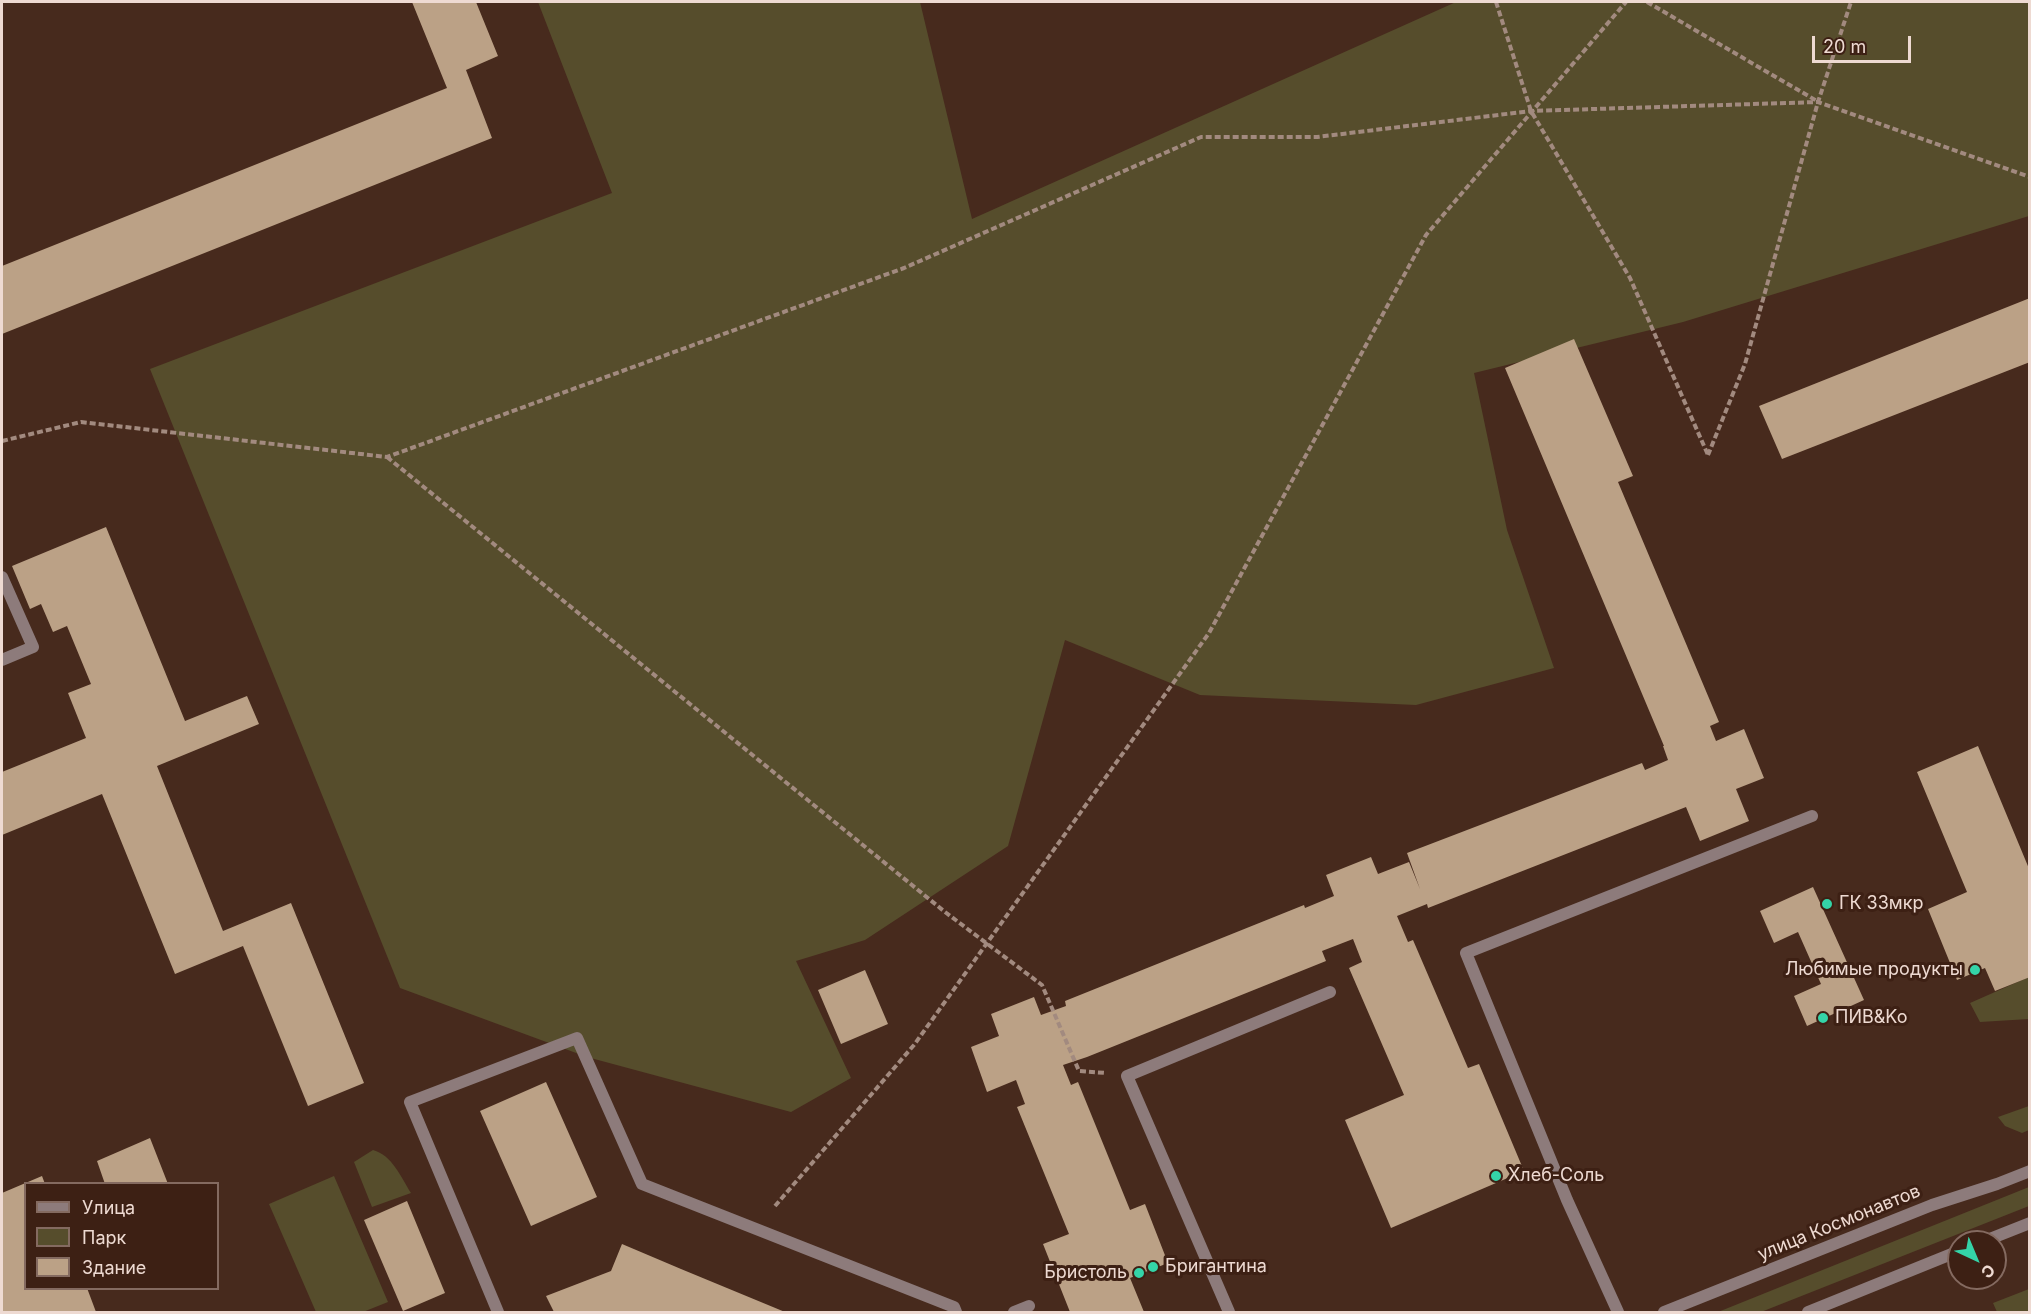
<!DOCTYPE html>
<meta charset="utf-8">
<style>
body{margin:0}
#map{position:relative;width:2031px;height:1314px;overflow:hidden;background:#472a1d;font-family:Inter,sans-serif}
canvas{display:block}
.frame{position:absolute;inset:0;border:3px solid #eedad2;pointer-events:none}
.legend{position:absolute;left:24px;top:1182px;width:195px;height:108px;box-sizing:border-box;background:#3d2014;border:2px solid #846a60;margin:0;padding:8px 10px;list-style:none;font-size:18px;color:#eedad2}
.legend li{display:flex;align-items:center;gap:12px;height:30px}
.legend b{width:30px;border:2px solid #846a60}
.north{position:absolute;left:1947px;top:1230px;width:60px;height:60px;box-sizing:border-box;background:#3d2014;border:2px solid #846a60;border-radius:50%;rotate:136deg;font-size:16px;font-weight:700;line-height:24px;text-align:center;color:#eedad2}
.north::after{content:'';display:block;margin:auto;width:21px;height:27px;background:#34d4a8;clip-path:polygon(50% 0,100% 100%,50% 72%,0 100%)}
.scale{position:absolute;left:1812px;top:36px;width:99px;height:27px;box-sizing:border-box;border:3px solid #eedad2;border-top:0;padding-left:8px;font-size:18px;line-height:21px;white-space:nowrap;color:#eedad2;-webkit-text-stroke:4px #3d2014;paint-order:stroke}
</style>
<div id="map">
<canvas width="2031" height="1314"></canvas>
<div class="frame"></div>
<ul class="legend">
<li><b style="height:8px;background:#8d7b7b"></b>Улица</li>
<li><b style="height:16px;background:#564d2c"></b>Парк</li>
<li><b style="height:16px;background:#bba186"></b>Здание</li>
</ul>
<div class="north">С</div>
<div class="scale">20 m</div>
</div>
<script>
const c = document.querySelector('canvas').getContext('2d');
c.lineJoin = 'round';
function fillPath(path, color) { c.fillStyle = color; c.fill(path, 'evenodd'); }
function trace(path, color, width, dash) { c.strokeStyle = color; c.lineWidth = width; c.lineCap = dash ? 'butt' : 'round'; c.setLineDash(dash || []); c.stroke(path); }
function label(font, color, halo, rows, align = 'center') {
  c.font = font + ' Inter,sans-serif'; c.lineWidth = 6; c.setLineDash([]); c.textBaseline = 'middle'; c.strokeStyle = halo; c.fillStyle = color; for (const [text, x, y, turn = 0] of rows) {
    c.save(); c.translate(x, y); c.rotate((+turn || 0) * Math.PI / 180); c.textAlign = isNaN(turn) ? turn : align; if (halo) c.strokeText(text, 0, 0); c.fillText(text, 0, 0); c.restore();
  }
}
fillPath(new Path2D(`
 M 538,2 L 920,2 L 972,219 L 1456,2 L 2029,2 L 2029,216 L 1683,322 L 1474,373 L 1507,530 L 1554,668 L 1416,705 L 1200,695 L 1065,640 L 1008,846 L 865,940 L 796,961 L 851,1078 L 791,1112 L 587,1057 L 400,988 L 150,369 L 612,193 Z
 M 2029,977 L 2029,1019 L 1980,1022 L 1970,1003 Z
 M 2029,1106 L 2029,1130 L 2022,1133 L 2005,1126 L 1998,1117 Z
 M 373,1150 C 392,1155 401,1177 411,1193 L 372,1207 L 354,1162 Z
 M 334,1176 L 388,1302 L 363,1312 L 316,1312 L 269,1204 Z
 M 2029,1187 L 2029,1206 L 1761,1312 L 1718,1312 Z
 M 2029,1289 L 2029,1312 L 1997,1312 L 1993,1303 Z`), '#564d2c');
fillPath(new Path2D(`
 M 412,2 L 476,2 L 498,56 L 466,70 L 492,138 L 2,334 L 2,266 L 447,88 Z
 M 2030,298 L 2030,362 L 1782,459 L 1759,406 Z
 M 1574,339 L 1633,476 L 1618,482 L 1719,722 L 1710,726 L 1716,741 L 1744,729 L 1764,778 L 1736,789 L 1749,821 L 1700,841 L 1686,807 L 1428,908 L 1427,904 L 1397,916 L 1408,942 L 1413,940 L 1468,1068 L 1479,1064 L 1524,1171 L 1391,1228 L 1345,1120 L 1404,1095 L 1349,968 L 1362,962 L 1353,939 L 1322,951 L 1326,961 L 1087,1057 L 1063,1065 L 1071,1085 L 1078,1082 L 1130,1210 L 1145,1204 L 1168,1263 L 1130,1278 L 1144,1312 L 1070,1312 L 1043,1244 L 1069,1234 L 1017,1107 L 1025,1104 L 1016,1080 L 987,1092 L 971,1047 L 999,1036 L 991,1014 L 1034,997 L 1041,1015 L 1066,1006 L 1065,1001 L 1304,905 L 1305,908 L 1334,896 L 1326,875 L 1371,857 L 1378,874 L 1409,862 L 1420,889 L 1407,853 L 1642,763 L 1645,770 L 1668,760 L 1663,746 L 1664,746 L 1505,368 Z
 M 106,527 L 185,721 L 247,696 L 259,724 L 157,766 L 223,931 L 291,903 L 364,1083 L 308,1106 L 243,946 L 175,974 L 102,794 L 2,835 L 2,772 L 86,738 L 68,693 L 91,684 L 67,626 L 53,632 L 41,604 L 30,609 L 12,566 Z
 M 1978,746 L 2030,871 L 2030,977 L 1995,991 L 1985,968 L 1957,980 L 1928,909 L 1967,892 L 1917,772 Z
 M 1813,887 L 1864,1000 L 1807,1026 L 1794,996 L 1821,984 L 1798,932 L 1774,943 L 1760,911 Z
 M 865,970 L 888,1024 L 841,1044 L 818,990 Z
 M 546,1082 L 597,1197 L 531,1226 L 480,1111 Z
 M 150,1138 L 168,1184 L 105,1184 L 97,1161 Z
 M 42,1176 L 45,1184 L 26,1184 L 26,1288 L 87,1288 L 96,1312 L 2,1312 L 2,1193 Z
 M 407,1201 L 445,1293 L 403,1311 L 364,1220 Z
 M 622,1244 L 681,1269 L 785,1312 L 554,1312 L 546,1296 L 611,1271 Z`), '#bba186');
trace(new Path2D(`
 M 1496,2 L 1531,111 L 1630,278 L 1708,455
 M 1647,2 L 1817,101
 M 2,441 L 81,422 L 387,457 L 904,268 L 1201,137 L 1317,137 L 1531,111 L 1818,102 L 2030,177
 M 1708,455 L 1745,364 L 1818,102 L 1851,2
 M 387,457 L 945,912 L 1042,985 L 1079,1071 L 1106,1073
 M 775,1206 L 914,1045 L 1209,633 L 1426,235 L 1626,2`), '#a28a7f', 4, [6, 3]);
trace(new Path2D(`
 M 2,577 L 33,647 L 2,660
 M 498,1312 L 410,1102 L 577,1038 L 642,1184 L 954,1307 L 956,1312
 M 1014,1312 L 1029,1306
 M 1229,1312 L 1127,1076 L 1330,992
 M 1618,1312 L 1567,1200 L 1466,953 L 1812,816`), '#8d7b7b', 12);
trace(new Path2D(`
 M 1982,1242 L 2030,1223
 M 1664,1312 L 1932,1205 L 1997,1184 L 2030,1171
 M 1808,1312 L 1959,1251`), '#8d7b7b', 12);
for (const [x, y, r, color] of [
 [1827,904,6,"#34d4a8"],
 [1975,970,6,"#34d4a8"],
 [1823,1018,6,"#34d4a8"],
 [1496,1176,6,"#34d4a8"],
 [1153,1267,6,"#34d4a8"],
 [1139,1273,6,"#34d4a8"]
]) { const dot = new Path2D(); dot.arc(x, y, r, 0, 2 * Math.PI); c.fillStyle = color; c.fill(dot); trace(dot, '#3d2014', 2); }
label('18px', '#eedad2', '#3d2014', [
 ["ГК 33мкр",1839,904],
 ["Любимые продукты",1963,970,"right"],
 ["ПИВ&Ko",1835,1018],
 ["Хлеб-Соль",1508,1176],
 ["Бригантина",1165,1267],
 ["Бристоль",1127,1273,"right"]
], 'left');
label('18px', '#eedad2', '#3d2014', [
 ["улица Космонавтов",1839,1223,-22]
]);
</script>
